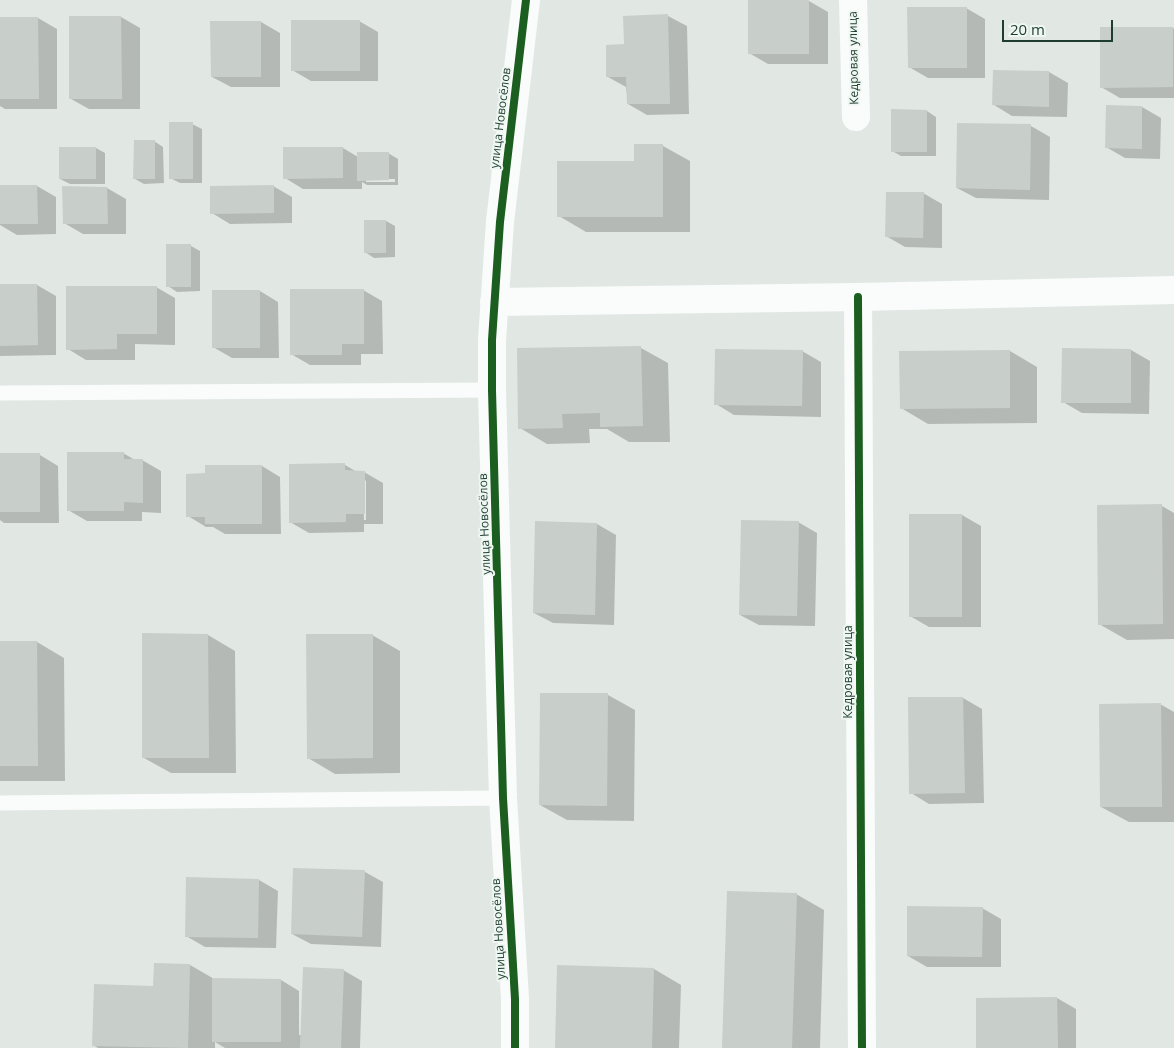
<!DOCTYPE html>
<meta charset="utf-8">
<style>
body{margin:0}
#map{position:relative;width:1174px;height:1048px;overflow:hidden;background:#e1e8e4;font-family:"Open Sans",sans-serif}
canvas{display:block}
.scale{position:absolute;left:1002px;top:20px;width:111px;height:22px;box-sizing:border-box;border:2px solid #1e3c2f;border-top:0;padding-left:6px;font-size:15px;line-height:18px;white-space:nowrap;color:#1e3c2f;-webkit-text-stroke:4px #eff7f2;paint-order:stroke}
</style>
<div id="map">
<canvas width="1174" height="1048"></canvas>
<div class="scale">20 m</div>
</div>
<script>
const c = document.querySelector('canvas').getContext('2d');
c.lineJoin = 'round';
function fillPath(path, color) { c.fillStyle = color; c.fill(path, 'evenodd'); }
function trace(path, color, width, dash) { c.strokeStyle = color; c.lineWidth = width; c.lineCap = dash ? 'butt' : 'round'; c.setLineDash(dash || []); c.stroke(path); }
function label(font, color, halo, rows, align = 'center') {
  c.font = font + ' "Open Sans",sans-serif'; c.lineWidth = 4; c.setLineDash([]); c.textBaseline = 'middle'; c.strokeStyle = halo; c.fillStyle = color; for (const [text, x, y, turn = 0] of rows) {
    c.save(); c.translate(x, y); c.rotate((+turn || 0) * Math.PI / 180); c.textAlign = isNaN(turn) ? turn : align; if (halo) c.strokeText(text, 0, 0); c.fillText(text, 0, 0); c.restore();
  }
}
fillPath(new Path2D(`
 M 809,1 L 828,12 L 828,64 L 768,64 L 749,53 Z
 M 966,8 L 985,19 L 985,78 L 928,78 L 909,67 Z
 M 668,16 L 687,26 L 689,114 L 647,115 L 628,104 L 626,87 L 608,77 L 625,45 L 624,17 Z
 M 121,17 L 140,28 L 140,109 L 89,109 L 71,99 Z
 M 0,18 L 38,18 L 57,29 L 57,109 L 5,109 L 0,106 Z
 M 359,21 L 378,32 L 378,81 L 311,81 L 292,70 Z
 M 261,22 L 280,33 L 280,87 L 231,87 L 212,77 Z
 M 1173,28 L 1174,29 L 1174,98 L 1120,98 L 1101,87 Z
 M 1049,72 L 1068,83 L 1067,117 L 1012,116 L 994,105 Z
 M 1142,107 L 1161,118 L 1160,159 L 1125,158 L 1106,147 Z
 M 893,111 L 927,111 L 936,117 L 936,156 L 901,156 L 892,151 Z
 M 192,124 L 202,129 L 202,183 L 180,183 L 170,178 Z
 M 1031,126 L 1050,137 L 1049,200 L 976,198 L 957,188 Z
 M 154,141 L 163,147 L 164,183 L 144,184 L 135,179 Z
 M 663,146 L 690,161 L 690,232 L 586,232 L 559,216 L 636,162 Z
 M 96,148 L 105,153 L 105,184 L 70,184 L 60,179 Z
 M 343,148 L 358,157 L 388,153 L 398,159 L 398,185 L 367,185 L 362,182 L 362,189 L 303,189 L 285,178 ZM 366,179 L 395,179 L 395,182 L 366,182 Z
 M 0,186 L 37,186 L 56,197 L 56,234 L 17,235 L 0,225 Z
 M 273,186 L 292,197 L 292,223 L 230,224 L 212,213 Z
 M 107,188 L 126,199 L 126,234 L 83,234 L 64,223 Z
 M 923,193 L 942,204 L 942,248 L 905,247 L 886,236 Z
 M 386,221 L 395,226 L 395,257 L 374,258 L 365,252 Z
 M 191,246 L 200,251 L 200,291 L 177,292 L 168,286 Z
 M 0,285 L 37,285 L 56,296 L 56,355 L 0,356 Z
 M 156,287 L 175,298 L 175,345 L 135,344 L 135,360 L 86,360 L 68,349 Z
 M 363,290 L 382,301 L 383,354 L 361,354 L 361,365 L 310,365 L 291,354 Z
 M 260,291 L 278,302 L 279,358 L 232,358 L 213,347 Z
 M 641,348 L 668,363 L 670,442 L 629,442 L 607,429 L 589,429 L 590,443 L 547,444 L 520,428 Z
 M 1131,350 L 1150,361 L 1149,414 L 1082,413 L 1063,402 Z
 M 802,351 L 821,362 L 821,417 L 734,415 L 716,404 Z
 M 1010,351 L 1037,367 L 1037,423 L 928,424 L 901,408 Z
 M 123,453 L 135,460 L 142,460 L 161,471 L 161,513 L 142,512 L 142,521 L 87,521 L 68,510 Z
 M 0,455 L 40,455 L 58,466 L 59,523 L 4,523 L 0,520 Z
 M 345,465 L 357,472 L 364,472 L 383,483 L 383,524 L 364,524 L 364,532 L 309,533 L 290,522 ZM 363,478 L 366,481 L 366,520 L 364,520 Z
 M 262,466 L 280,477 L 281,534 L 225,534 L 213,527 L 206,527 L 188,516 L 206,475 Z
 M 1162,506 L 1174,513 L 1174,639 L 1127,640 L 1099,624 Z
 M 910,515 L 962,515 L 981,526 L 981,627 L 929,627 L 910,616 Z
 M 798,522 L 817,533 L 815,626 L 759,625 L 740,615 Z
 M 536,523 L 597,524 L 616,535 L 614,625 L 553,623 L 534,613 Z
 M 208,635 L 235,651 L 236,773 L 171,773 L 144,758 Z
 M 372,635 L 400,651 L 400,773 L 335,774 L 308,758 Z
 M 37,642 L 64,658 L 65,781 L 0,781 L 0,643 Z
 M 608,695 L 635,710 L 634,821 L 567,820 L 540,805 Z
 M 963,698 L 982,709 L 984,803 L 929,804 L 911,793 L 909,699 Z
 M 1160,704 L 1174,712 L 1174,822 L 1129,822 L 1101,807 Z
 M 365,872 L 383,882 L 381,947 L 311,944 L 292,934 Z
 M 187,879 L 259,880 L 278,891 L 276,948 L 205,947 L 186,936 Z
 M 796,894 L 824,910 L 820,1048 L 724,1048 Z
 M 982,908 L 1001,919 L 1001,967 L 927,967 L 908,956 Z
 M 190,965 L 216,980 L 281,980 L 299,991 L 299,1035 L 302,1035 L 343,970 L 362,981 L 360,1048 L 225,1048 L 215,1042 L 215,1048 L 98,1048 L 93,1045 L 154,987 Z
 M 654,969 L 681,985 L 679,1048 L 556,1048 Z
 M 1057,998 L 1076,1009 L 1076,1048 L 977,1048 Z`), '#0003');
fillPath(new Path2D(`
 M 748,0 L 809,0 L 809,54 L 748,54 Z
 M 907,7 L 967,7 L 967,68 L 908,68 Z
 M 668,14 L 670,104 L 627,104 L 626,77 L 606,77 L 606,45 L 624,44 L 623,16 Z
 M 69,16 L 121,16 L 122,99 L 69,99 Z
 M 0,17 L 38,17 L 39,99 L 0,99 Z
 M 291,20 L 360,20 L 360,71 L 291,71 Z
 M 210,21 L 261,21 L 261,77 L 211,77 Z
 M 1100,27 L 1173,27 L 1173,87 L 1100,88 Z
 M 993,70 L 1049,71 L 1049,107 L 992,105 Z
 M 1106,105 L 1142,106 L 1142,149 L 1105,148 Z
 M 891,109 L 927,110 L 927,152 L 891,152 Z
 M 169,122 L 193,122 L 193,179 L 169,179 Z
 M 957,123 L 1031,124 L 1030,190 L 956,188 Z
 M 134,140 L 155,140 L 155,179 L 133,179 Z
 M 634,144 L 663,144 L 663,217 L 557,217 L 557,161 L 634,161 Z
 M 59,147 L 96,147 L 96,179 L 59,179 Z
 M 283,147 L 343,147 L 343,178 L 283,179 Z
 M 357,152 L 389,152 L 389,180 L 357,181 Z
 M 0,185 L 37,185 L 38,224 L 0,224 Z
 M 274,185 L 274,213 L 210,214 L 210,186 Z
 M 62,186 L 107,187 L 108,224 L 63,224 Z
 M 886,192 L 924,192 L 923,238 L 885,237 Z
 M 364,220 L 386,220 L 386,253 L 364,253 Z
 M 166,244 L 191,244 L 191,287 L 166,287 Z
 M 0,284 L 37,284 L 38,345 L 0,346 Z
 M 66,286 L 157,286 L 157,334 L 117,334 L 117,349 L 66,350 Z
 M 290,289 L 364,289 L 364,344 L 342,344 L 342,355 L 290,355 Z
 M 212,290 L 260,290 L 260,348 L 212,348 Z
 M 641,346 L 643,426 L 600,427 L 600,413 L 562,414 L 563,428 L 518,429 L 517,348 Z
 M 1062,348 L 1131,349 L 1131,403 L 1061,403 Z
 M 715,349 L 803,350 L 802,406 L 714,405 Z
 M 1010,350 L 1010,408 L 900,409 L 899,351 Z
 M 67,452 L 124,452 L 124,459 L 143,459 L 143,503 L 124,502 L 124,511 L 67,511 Z
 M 0,453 L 40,453 L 40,512 L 0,512 Z
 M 345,463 L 345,470 L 365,471 L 365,514 L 346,514 L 346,522 L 289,523 L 289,464 Z
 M 205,465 L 262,465 L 262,524 L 205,524 L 205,517 L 186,517 L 186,474 L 205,473 Z
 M 1162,504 L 1163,624 L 1098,625 L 1097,505 Z
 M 909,514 L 962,514 L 962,617 L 909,617 Z
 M 741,520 L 799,521 L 797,616 L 739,615 Z
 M 535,521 L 597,523 L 595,615 L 533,613 Z
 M 142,633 L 208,634 L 209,758 L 142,758 Z
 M 306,634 L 373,634 L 373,758 L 307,759 Z
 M 0,641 L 37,641 L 38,766 L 0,766 Z
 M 540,693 L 608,693 L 607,806 L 539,805 Z
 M 908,697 L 963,697 L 965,793 L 909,794 Z
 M 1161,703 L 1162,807 L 1100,807 L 1099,704 Z
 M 293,868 L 365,870 L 362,937 L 291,934 Z
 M 186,877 L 259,879 L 258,938 L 185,937 Z
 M 727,891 L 797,893 L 792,1048 L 722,1048 Z
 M 907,906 L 983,907 L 982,957 L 907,956 Z
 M 154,963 L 190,964 L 188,1048 L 92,1046 L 94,984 L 153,986 Z
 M 557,965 L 654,968 L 652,1048 L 555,1048 Z
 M 303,967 L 344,969 L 341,1048 L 300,1048 Z
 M 212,978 L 281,979 L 281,1042 L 212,1042 Z
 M 1057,997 L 1058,1048 L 976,1048 L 976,998 Z`), '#c8cfcb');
trace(new Path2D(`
 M 0,393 L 492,390
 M 0,803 L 503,798`), '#fafcfb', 15);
trace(new Path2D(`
 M 853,0 L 856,117
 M 858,297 L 862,1048
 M 494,302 L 858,297 L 1174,290
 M 515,1048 L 515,999 L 503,798 L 492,390 L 492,340 L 500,222 L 526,0`), '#fafcfb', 28);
trace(new Path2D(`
 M 858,297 L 862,1048
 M 515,1048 L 515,999 L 503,798 L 492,390 L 492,340 L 500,222 L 526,0`), '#1b5e20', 8);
label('12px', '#1e3c2f', '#eff7f2', [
 ["Кедровая улица",854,58,-91],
 ["улица Новосёлов",501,118,-83],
 ["улица Новосёлов",485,524,-92],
 ["Кедровая улица",849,672,-90],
 ["улица Новосёлов",499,929,-93]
]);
</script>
